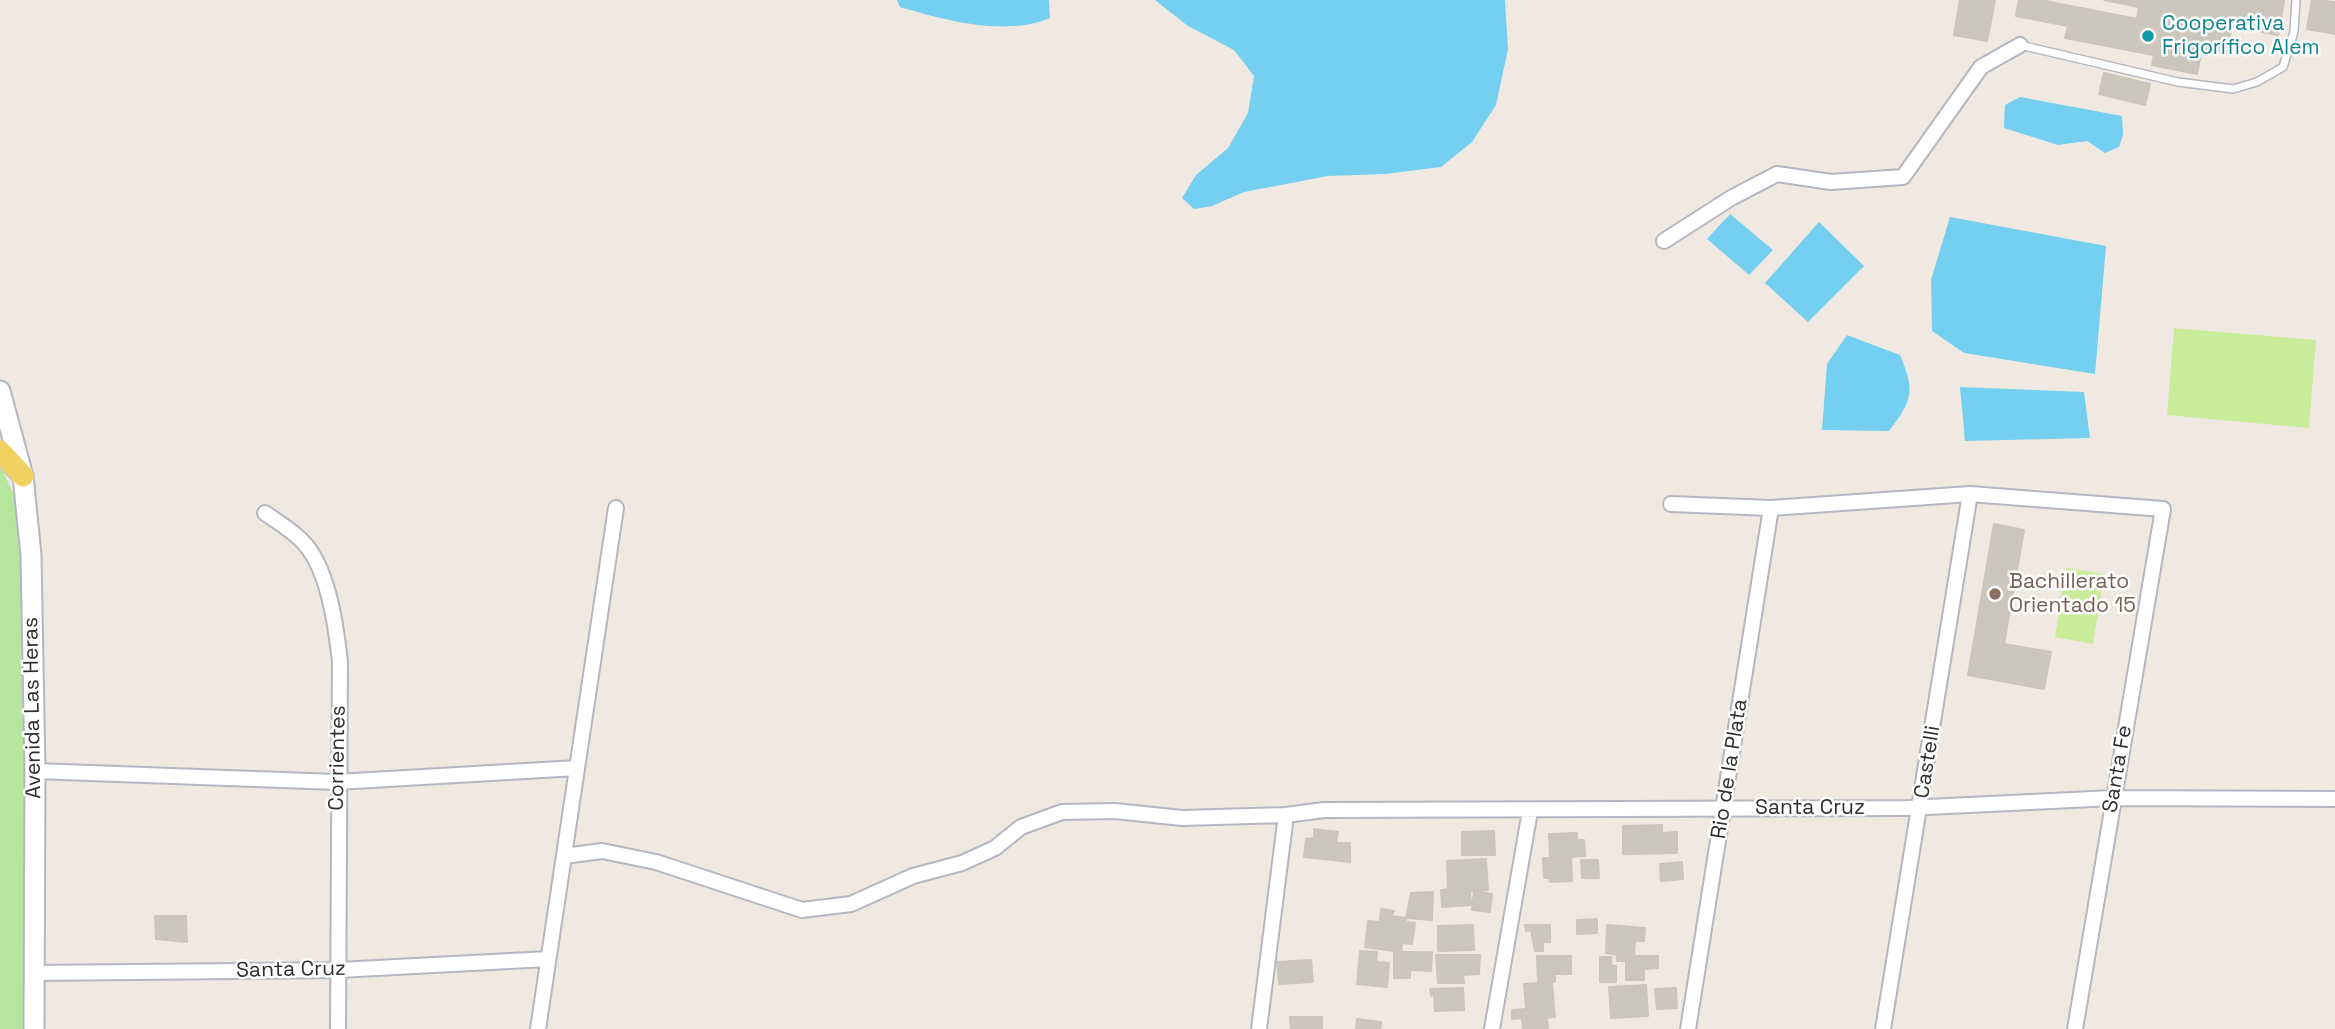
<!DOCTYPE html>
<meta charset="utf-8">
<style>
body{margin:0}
canvas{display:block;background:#efe9e1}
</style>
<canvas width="2335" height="1029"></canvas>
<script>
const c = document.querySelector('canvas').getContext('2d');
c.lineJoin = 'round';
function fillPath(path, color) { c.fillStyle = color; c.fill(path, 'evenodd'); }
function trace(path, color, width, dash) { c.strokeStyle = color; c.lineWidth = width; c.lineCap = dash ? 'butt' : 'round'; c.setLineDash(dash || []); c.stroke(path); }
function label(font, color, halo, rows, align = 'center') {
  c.font = font + ' "Space Grotesk",sans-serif'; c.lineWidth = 5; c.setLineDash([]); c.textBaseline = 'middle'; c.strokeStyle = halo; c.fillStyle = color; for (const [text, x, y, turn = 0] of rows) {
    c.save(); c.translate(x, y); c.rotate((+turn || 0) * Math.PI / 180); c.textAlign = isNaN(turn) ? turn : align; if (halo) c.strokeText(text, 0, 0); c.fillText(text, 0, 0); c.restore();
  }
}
fillPath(new Path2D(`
 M 0,465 L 15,497 L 25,558 L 26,1029 L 0,1029 Z`), '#b6e59e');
fillPath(new Path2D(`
 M 2174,328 L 2316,340 L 2309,428 L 2167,415 Z
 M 2066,568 L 2104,574 L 2093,644 L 2055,637 Z`), '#c9ec9a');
fillPath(new Path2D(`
 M 897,0 L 1049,0 L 1050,18 C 1006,37 944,20 900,7 Z
 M 1155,0 L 1505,0 L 1508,49 L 1496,105 L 1472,142 L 1441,167 L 1385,174 L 1328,176 L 1244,192 L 1212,206 L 1194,209 L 1182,198 L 1196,175 L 1228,148 L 1248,113 L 1254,76 L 1234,50 L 1188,26 Z
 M 2020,97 L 2122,116 L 2123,135 L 2119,147 L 2105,153 L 2087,141 L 2058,145 L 2004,128 L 2005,105 Z
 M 1730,214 L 1773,250 L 1749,275 L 1707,239 Z
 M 1950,217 L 2106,246 L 2095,374 L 1964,353 L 1932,331 L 1931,280 Z
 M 1819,222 L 1864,266 L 1808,322 L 1765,283 Z
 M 1847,335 L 1900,355 C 1915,391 1913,400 1889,431 L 1822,430 L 1827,364 Z
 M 1960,387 L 2084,392 L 2090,438 L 1965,441 Z`), '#75cff0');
const building = new Path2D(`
 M 1960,0 L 1995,0 L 1987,41 L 1954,35 Z
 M 2019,0 L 2040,0 L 2137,19 L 2139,7 L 2104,0 L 2284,0 L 2278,35 L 2232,26 L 2227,53 L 2202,48 L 2197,74 L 2152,65 L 2154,55 L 2065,38 L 2068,26 L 2016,16 Z
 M 2312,0 L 2335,2 L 2335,34 L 2307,29 Z
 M 2104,73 L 2150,84 L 2145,105 L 2099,94 Z
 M 1994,524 L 2024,530 L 2004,644 L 2051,652 L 2044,689 L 1968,675 Z
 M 1662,825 L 1662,833 L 1677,832 L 1677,853 L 1623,854 L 1623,826 Z
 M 1314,829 L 1338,832 L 1336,843 L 1350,843 L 1350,862 L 1304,857 L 1306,839 L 1314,838 Z
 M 1494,831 L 1495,855 L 1462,855 L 1462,832 Z
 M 1577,833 L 1577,840 L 1584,840 L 1585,856 L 1550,858 L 1549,834 Z
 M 1571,857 L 1572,881 L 1550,882 L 1549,878 L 1544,878 L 1543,858 Z
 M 1486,859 L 1488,890 L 1470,891 L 1471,905 L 1442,907 L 1441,890 L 1448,889 L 1447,861 Z
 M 1581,860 L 1598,860 L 1599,878 L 1582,878 Z
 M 1682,862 L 1683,879 L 1661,881 L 1660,864 Z
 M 1474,891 L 1492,894 L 1490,912 L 1472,910 Z
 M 1433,892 L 1432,920 L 1406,918 L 1411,893 Z
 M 1381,909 L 1394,911 L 1391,916 L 1406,918 L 1406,922 L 1415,923 L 1412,944 L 1402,943 L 1401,952 L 1365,947 L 1368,921 L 1380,922 Z
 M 155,916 L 186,916 L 187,942 L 156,939 Z
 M 1597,919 L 1597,933 L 1577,934 L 1577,920 Z
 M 1473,925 L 1474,950 L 1438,951 L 1438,926 Z
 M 1525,925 L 1550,925 L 1550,942 L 1543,942 L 1543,951 L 1535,951 L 1531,930 L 1526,931 Z
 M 1607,925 L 1645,928 L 1644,941 L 1635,941 L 1634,957 L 1606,953 Z
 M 1360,951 L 1377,952 L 1376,962 L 1389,963 L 1387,987 L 1357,984 Z
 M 1394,952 L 1432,952 L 1431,971 L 1410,970 L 1410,978 L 1394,978 Z
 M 1436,955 L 1480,955 L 1479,974 L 1463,975 L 1464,983 L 1438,983 Z
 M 1537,956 L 1555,956 L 1555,982 L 1538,983 Z
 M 1555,956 L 1571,956 L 1571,974 L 1555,974 Z
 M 1617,956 L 1658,956 L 1658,968 L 1644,969 L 1644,980 L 1626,980 L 1626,961 L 1617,961 Z
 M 1600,957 L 1611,957 L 1611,965 L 1616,966 L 1616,982 L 1600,982 Z
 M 1311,960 L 1313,982 L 1279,984 L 1277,962 Z
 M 1552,982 L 1554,1007 L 1526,1009 L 1524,984 Z
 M 1646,985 L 1648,1016 L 1611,1018 L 1609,987 Z
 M 1463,988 L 1464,1010 L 1435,1011 L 1434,994 L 1431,996 L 1430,989 Z
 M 1676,988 L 1677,1008 L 1657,1009 L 1655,989 Z
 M 1554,1007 L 1555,1017 L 1547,1018 L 1548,1029 L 1523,1029 L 1522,1018 L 1512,1019 L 1512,1010 Z
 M 1290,1017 L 1322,1017 L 1322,1029 L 1291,1029 Z
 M 1357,1019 L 1381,1022 L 1380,1029 L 1356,1029 Z`);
fillPath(building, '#cbc7bf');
trace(building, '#cbc5ba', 2);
const lane = new Path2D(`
 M 2020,45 L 2178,82 L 2233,89 L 2257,82 L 2283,67 L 2294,32 L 2296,0`);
const street = new Path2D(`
 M 1664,241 L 1731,198 L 1777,174 L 1831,182 L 1903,177 L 1981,67 L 2020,45
 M 1671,504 L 1771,508 L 1970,494 L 2163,509 L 2075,1029
 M 265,513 C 276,521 290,529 300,539 C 328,564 336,626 340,662 L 338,1029
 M 35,771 L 337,782 L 577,768
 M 564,856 L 602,851 L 656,862 L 802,910 L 851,904 L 913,876 L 962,863 L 995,848 L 1021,827 L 1062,812 L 1115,811 L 1182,818 L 1286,815 L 1324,810 L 1907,808 L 2113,798 L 2335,799
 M 33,973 L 339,970 L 548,959
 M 538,1029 L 616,508
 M 1259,1029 L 1286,815
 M 1492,1029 L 1530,811
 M 1688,1029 L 1771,508
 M 1883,1029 L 1970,494`);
const secondary = new Path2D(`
 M 0,391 L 23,476 L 31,555 L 35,771 L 34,1029`);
const primary = new Path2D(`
 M 0,451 L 23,476`);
trace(lane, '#b4b7c1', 10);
trace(street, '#b4b7c1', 18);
trace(secondary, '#b4b7c1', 23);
trace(primary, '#c9c9c9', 24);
trace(lane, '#fff', 7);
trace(street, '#fff', 14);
trace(secondary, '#fff', 19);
trace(primary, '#f2d163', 21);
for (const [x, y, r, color] of [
 [2148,36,7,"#0f9aa8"],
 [1995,594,7,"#8d6e63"]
]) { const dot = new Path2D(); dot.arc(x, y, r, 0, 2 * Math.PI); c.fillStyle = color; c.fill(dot); trace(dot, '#fff', 2.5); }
label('21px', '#0d838f', '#fff', [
 ["Cooperativa",2162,24],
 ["Frigorífico Alem",2162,48]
], 'left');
label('21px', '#785e54', '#fff', [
 ["Bachillerato",2009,582],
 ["Orientado 15",2009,606]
], 'left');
label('21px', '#2e2e2e', '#fff', [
 ["Avenida Las Heras",33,708,-91],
 ["Corrientes",338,758,-89],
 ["Castelli",1928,762,-81],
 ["Rio de la Plata",1730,769,-81],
 ["Santa Fe",2118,769,-80],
 ["Santa Cruz",1810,808],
 ["Santa Cruz",291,970,-1]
]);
</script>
